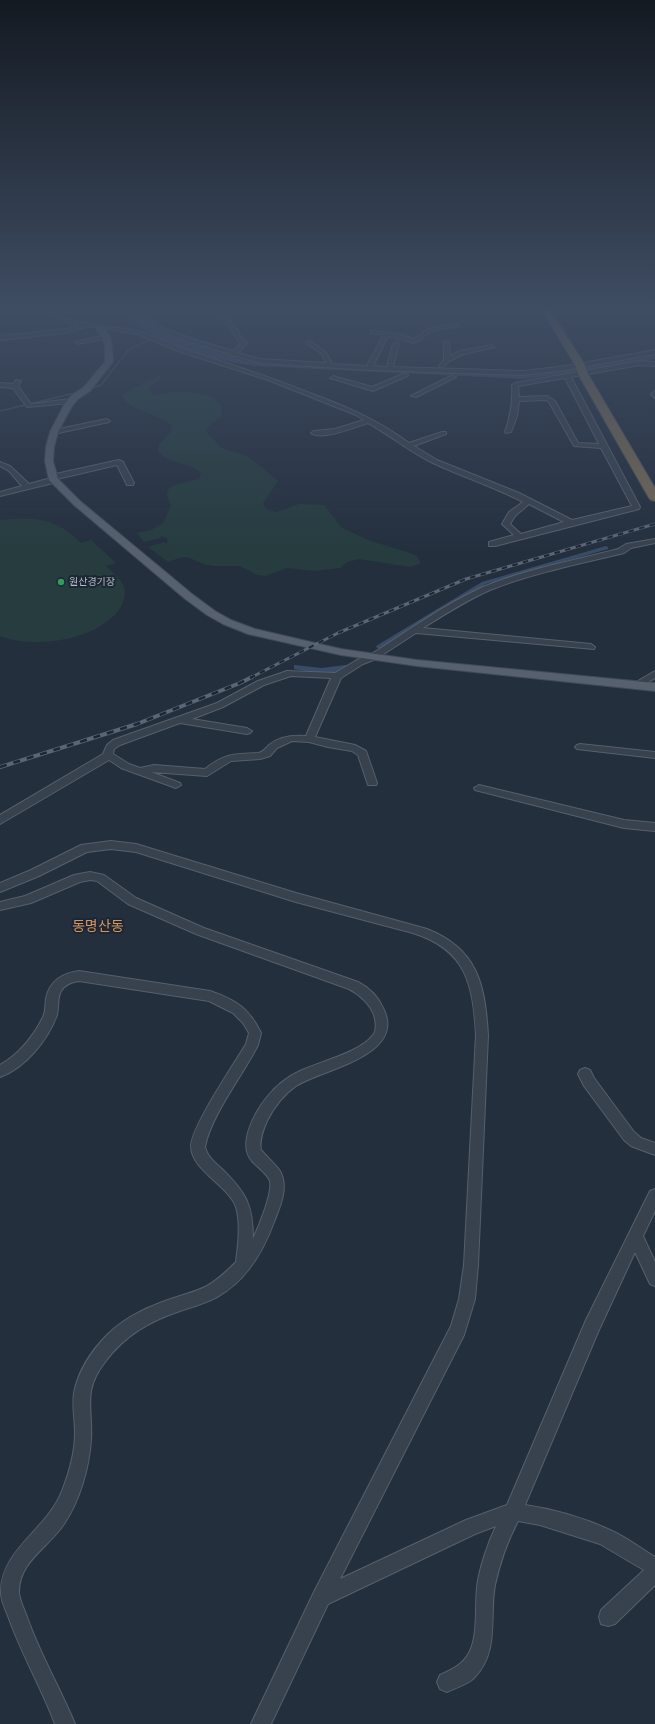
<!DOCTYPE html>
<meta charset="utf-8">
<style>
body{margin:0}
canvas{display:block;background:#242f3e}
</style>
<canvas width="655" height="1724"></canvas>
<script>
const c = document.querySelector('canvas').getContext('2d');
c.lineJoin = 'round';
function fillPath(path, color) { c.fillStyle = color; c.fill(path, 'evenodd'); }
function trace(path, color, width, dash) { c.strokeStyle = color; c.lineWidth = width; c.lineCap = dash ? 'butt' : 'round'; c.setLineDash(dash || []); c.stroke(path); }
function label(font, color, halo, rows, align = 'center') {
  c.font = font + ' Mulish,"Noto Sans KR",sans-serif'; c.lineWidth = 4; c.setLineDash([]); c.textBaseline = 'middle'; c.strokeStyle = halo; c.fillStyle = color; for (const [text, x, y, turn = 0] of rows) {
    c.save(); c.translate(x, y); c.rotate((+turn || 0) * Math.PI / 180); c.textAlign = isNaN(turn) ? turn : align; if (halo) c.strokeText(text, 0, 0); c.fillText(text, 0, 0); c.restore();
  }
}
fillPath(new Path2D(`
 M 161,375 L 160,379 L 149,387 L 151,392 L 155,395 C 172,391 225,386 222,416 L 211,424 L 205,431 L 222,448 L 249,457 L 278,481 L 263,503 L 266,509 L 277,512 L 299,504 L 324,505 L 342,528 L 371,541 L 407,552 L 417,556 L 421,563 L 411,567 L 359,559 L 347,562 L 340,568 L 314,571 L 287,568 L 265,576 L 257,575 L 240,566 L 214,566 L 204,564 L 187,557 L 179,558 L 168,562 L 148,547 L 164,542 L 166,544 L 168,541 L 167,538 L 160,536 L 161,538 L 144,542 L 137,533 L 151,530 L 163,523 L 171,506 L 167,494 L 169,488 L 178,484 L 199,479 L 201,473 C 189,461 169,465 158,451 L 159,445 L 172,430 L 171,425 C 157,412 134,413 122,397 L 131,389 Z
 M 12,519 C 43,518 58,521 81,543 L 91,540 L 116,563 L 106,566 C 112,572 119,577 123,585 C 127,593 124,603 118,611 C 94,641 34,649 0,636 L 0,520 Z`), '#263c3f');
fillPath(new Path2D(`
 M 121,310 L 131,310 L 155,330 L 174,338 L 247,361 L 270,364 L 514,375 L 540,374 L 655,355 L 655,359 L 570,373 L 524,379 L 256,366 C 219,362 174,347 142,328 C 134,324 127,316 121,310 Z`), '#394c67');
trace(new Path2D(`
 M 90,389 L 101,385 L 129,349 L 150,340
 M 0,411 L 79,392`), '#394c67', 1.5);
fillPath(new Path2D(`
 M 606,546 L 608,547 L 608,549 L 486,584 L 383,648 L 377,648 L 376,646 L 482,582 Z
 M 294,665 L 322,668 L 345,665 L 349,667 C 337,677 309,672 294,669 Z`), '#394c67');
const minor = new Path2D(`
 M 48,310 L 54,310 C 66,325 119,327 138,331 C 157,336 174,346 192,352 C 234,365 275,379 315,395 C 350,408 379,421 409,443 L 442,432 L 446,432 L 446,434 L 414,446 L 437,460 L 519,493 L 572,520 L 632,506 L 601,448 L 574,446 L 549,402 L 546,400 L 519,401 L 517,416 L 511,432 L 506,433 L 505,432 C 511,415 513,402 512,385 L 515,383 L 640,361 L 655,362 L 655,366 L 640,365 L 571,377 L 640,507 L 639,509 L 495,546 L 489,546 L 489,542 L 514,535 L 502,524 L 509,512 L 523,502 C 494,487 463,477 433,463 C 410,452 390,435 368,423 C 356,427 321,441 311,433 L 314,431 L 335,429 L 364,420 L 356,415 L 268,380 L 178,351 L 137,334 L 89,326 L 66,333 L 0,340 L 0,336 L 66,329 L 81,325 C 69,323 57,321 48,310 ZM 565,378 L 599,444 L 578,443 L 555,401 L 547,396 L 519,397 L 518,386 ZM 529,504 L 564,522 L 521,534 L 510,524 L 515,516 Z
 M 132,310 C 144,310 149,321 159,326 C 183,337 208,344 233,351 L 241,343 C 235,339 235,336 232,330 C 227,323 217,319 214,310 L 220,310 L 236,328 L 240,336 L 247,343 L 238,353 L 260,359 L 326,363 L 321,353 L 307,344 L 306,343 L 309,341 L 325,351 L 332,364 L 367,366 L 383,335 L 371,333 L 371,331 L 399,334 L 414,339 L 428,329 L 456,323 L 459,325 L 458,326 L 432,331 L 424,336 L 421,340 L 414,343 L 388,336 L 373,366 L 387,367 L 393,344 L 396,342 L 399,344 L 393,367 L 523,371 L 566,366 L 655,350 L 655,354 L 566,370 L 523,375 L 369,370 L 260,363 L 236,356 L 231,356 L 230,354 C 196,344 159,337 132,310 Z
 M 107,335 L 110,337 L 109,338 L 78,344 L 75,342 Z
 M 444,341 L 449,342 L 450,356 L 460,351 L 492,345 L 495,347 L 464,354 L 449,361 L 442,368 L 439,366 L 444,360 Z
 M 405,373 L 408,375 L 407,376 L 373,391 L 330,378 L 333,376 L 372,387 Z
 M 451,376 L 456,377 L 416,397 L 411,396 Z
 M 16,380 L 21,381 L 18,386 L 31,404 L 70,399 L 73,401 L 70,403 L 27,407 L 13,388 L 0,387 L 0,383 L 13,384 Z
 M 655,391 L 655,398 L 651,394 Z
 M 107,419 L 110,421 L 109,422 L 54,434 L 51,432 L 54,430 Z
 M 119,460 L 123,462 L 134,483 L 133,485 L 127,485 L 117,465 L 57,479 L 57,482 L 0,496 L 0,492 L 22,486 L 9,471 L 0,466 L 0,462 L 10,466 L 29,484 L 51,478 L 51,475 Z
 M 655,539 L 655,543 L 631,548 L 624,553 C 579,564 533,573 490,590 C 467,600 445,614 423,628 L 591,644 L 595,647 L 594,649 L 416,633 L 376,659 L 363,664 L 341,678 L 315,737 L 355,745 L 366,751 L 377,783 L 376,785 L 368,785 L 358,755 L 352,751 L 328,747 L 309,742 L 292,741 L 277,748 L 270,756 L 260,759 L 231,761 L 207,776 L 151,772 L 180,783 L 181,785 L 176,788 L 121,768 L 109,760 L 0,824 L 0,815 L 103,754 L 107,745 L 113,740 L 217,703 L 258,681 L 287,671 L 335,673 L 357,660 L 370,655 C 407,632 443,605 483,587 C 526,569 573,561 618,549 L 626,544 ZM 291,676 L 331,678 L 306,736 C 293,735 280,736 269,745 C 266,748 264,751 259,753 C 234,754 225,753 205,769 L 154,765 L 140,768 L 129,764 L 113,754 L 114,749 L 120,745 L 180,723 L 247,734 L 250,733 L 252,731 L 247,728 L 192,719 L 223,707 L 264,685 Z
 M 655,671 L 655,678 L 639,687 L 633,687 L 631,685 Z
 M 580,744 L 655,752 L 655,758 L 577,749 L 575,747 L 577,745 Z
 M 479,785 L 624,820 L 655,823 L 655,831 L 624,828 L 475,790 L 474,788 Z
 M 111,841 L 136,844 L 296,893 L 427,929 C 478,949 485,985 488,1035 L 478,1265 L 475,1299 L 464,1335 L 340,1579 L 466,1520 L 507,1505 L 586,1320 L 650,1191 L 655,1189 L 655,1211 L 643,1236 L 655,1262 L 655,1286 L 650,1284 L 635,1252 L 598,1332 L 525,1505 C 553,1509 584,1518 610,1530 C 626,1537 640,1548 655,1557 L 655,1585 L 615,1624 L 608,1626 L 601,1624 L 599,1617 L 601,1610 L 644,1570 L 600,1544 L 540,1525 L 518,1521 C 507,1542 500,1562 495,1585 C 489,1616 500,1652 474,1678 C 468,1684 455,1688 447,1692 L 440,1689 L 437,1682 L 440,1675 C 453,1669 464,1664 470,1651 C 478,1634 475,1607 477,1587 C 479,1569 488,1543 496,1526 L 475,1534 L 328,1604 L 271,1724 L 251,1724 L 314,1592 L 451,1326 L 459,1299 L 464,1265 L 476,1035 C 473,985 467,950 413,933 L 296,902 L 136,852 L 111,849 L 87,852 L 39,876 L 0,892 L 0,883 L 31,870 L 81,845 Z
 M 90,872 L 104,875 L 136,898 L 204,928 L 358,982 C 370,988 379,998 384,1010 C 405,1056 323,1069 296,1086 C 283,1095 274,1107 267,1121 C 263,1130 259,1140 261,1150 C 267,1157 275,1164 280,1171 C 289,1187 280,1207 274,1222 C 263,1252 246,1281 217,1297 C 206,1303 192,1307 180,1311 C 150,1321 125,1335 105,1362 C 82,1392 93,1407 91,1440 C 89,1468 80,1500 64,1524 C 49,1547 18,1562 19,1593 C 20,1601 24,1609 27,1617 C 40,1654 60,1688 75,1724 L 55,1724 C 41,1687 21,1653 8,1616 C 5,1608 1,1601 1,1593 C 0,1550 47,1530 62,1491 C 69,1473 75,1453 75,1433 C 75,1419 72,1407 74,1393 C 78,1371 92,1350 108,1334 C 128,1315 152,1305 177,1297 C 186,1294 197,1291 205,1287 C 217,1281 227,1271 236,1262 C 238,1245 241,1224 236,1207 C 228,1185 191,1170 191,1146 C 192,1126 234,1064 246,1044 L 249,1033 L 243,1023 L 233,1013 L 209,1001 L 79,981 C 72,982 65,984 61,991 C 57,998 59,1007 57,1015 C 48,1040 25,1068 0,1077 L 0,1065 C 18,1055 34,1036 43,1017 C 46,1011 45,1005 46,999 C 49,981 63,973 79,971 L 210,991 C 236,1000 249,1008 261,1033 L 258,1045 C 243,1075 211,1115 205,1147 C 207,1156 215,1163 222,1169 C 246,1193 253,1204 253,1239 C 258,1228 273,1193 270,1181 C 268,1174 257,1167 252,1161 C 237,1144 255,1112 267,1097 C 276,1086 287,1077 300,1071 C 321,1061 359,1053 373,1035 C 377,1030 376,1021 374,1015 C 370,1004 359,994 349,989 L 196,934 L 128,904 L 97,881 L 90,880 L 80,882 L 31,903 L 0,910 L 0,902 L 25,896 L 74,875 Z
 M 585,1068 L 590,1070 L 594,1078 L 634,1132 L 641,1138 L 655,1143 L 655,1155 L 631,1146 L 624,1140 L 584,1086 L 578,1074 L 580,1070 Z`);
const major = new Path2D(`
 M 97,326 L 103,326 L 109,335 L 112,344 L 113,362 L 90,391 L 78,399 L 72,406 L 58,432 L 54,447 L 53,461 L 58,479 L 80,501 L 192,594 L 215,611 L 231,620 L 255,629 L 341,649 L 417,660 L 655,683 L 655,691 L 417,666 L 341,655 L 248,634 L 223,624 L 207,615 L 184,598 L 74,505 L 49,480 L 45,461 L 46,447 L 50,432 L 65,403 L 72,395 L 84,387 L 105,362 L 105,344 L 96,328 Z`);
const highway = new Path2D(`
 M 542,310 L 550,310 L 585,365 L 588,374 L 655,488 L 655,501 L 651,500 L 649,498 L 578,374 L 575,365 Z`);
trace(minor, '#565f6c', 2);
trace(major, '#414a57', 2);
trace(highway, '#434c59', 2);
fillPath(minor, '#38414e');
fillPath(major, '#56606e');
fillPath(highway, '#746855');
const railFar1 = new Path2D(`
 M 250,678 L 338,633 L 466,579 L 655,524`);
const rail = new Path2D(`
 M 0,767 L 137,724 L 240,683 L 252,677`);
trace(railFar1, '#5a6575', 3);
trace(rail, '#5a6575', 4);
trace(railFar1, '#1d2633', 2, [5.5]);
trace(rail, '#1d2633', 2.5, [7]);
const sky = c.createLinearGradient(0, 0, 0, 552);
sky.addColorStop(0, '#141a22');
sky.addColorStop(0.56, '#3f4d63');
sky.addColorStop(1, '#3f4d6300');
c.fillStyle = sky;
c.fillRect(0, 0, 655, 552);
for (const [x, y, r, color] of [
 [61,582,4,"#2e9e5b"]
]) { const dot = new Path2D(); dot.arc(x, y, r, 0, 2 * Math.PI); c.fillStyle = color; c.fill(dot); trace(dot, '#1d2633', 1.5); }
label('10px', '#b4bcc9', '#1d2633', [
 ["원산경기장",69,582]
], 'left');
label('14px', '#d59563', '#1d2633', [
 ["동명산동",98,927]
]);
</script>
